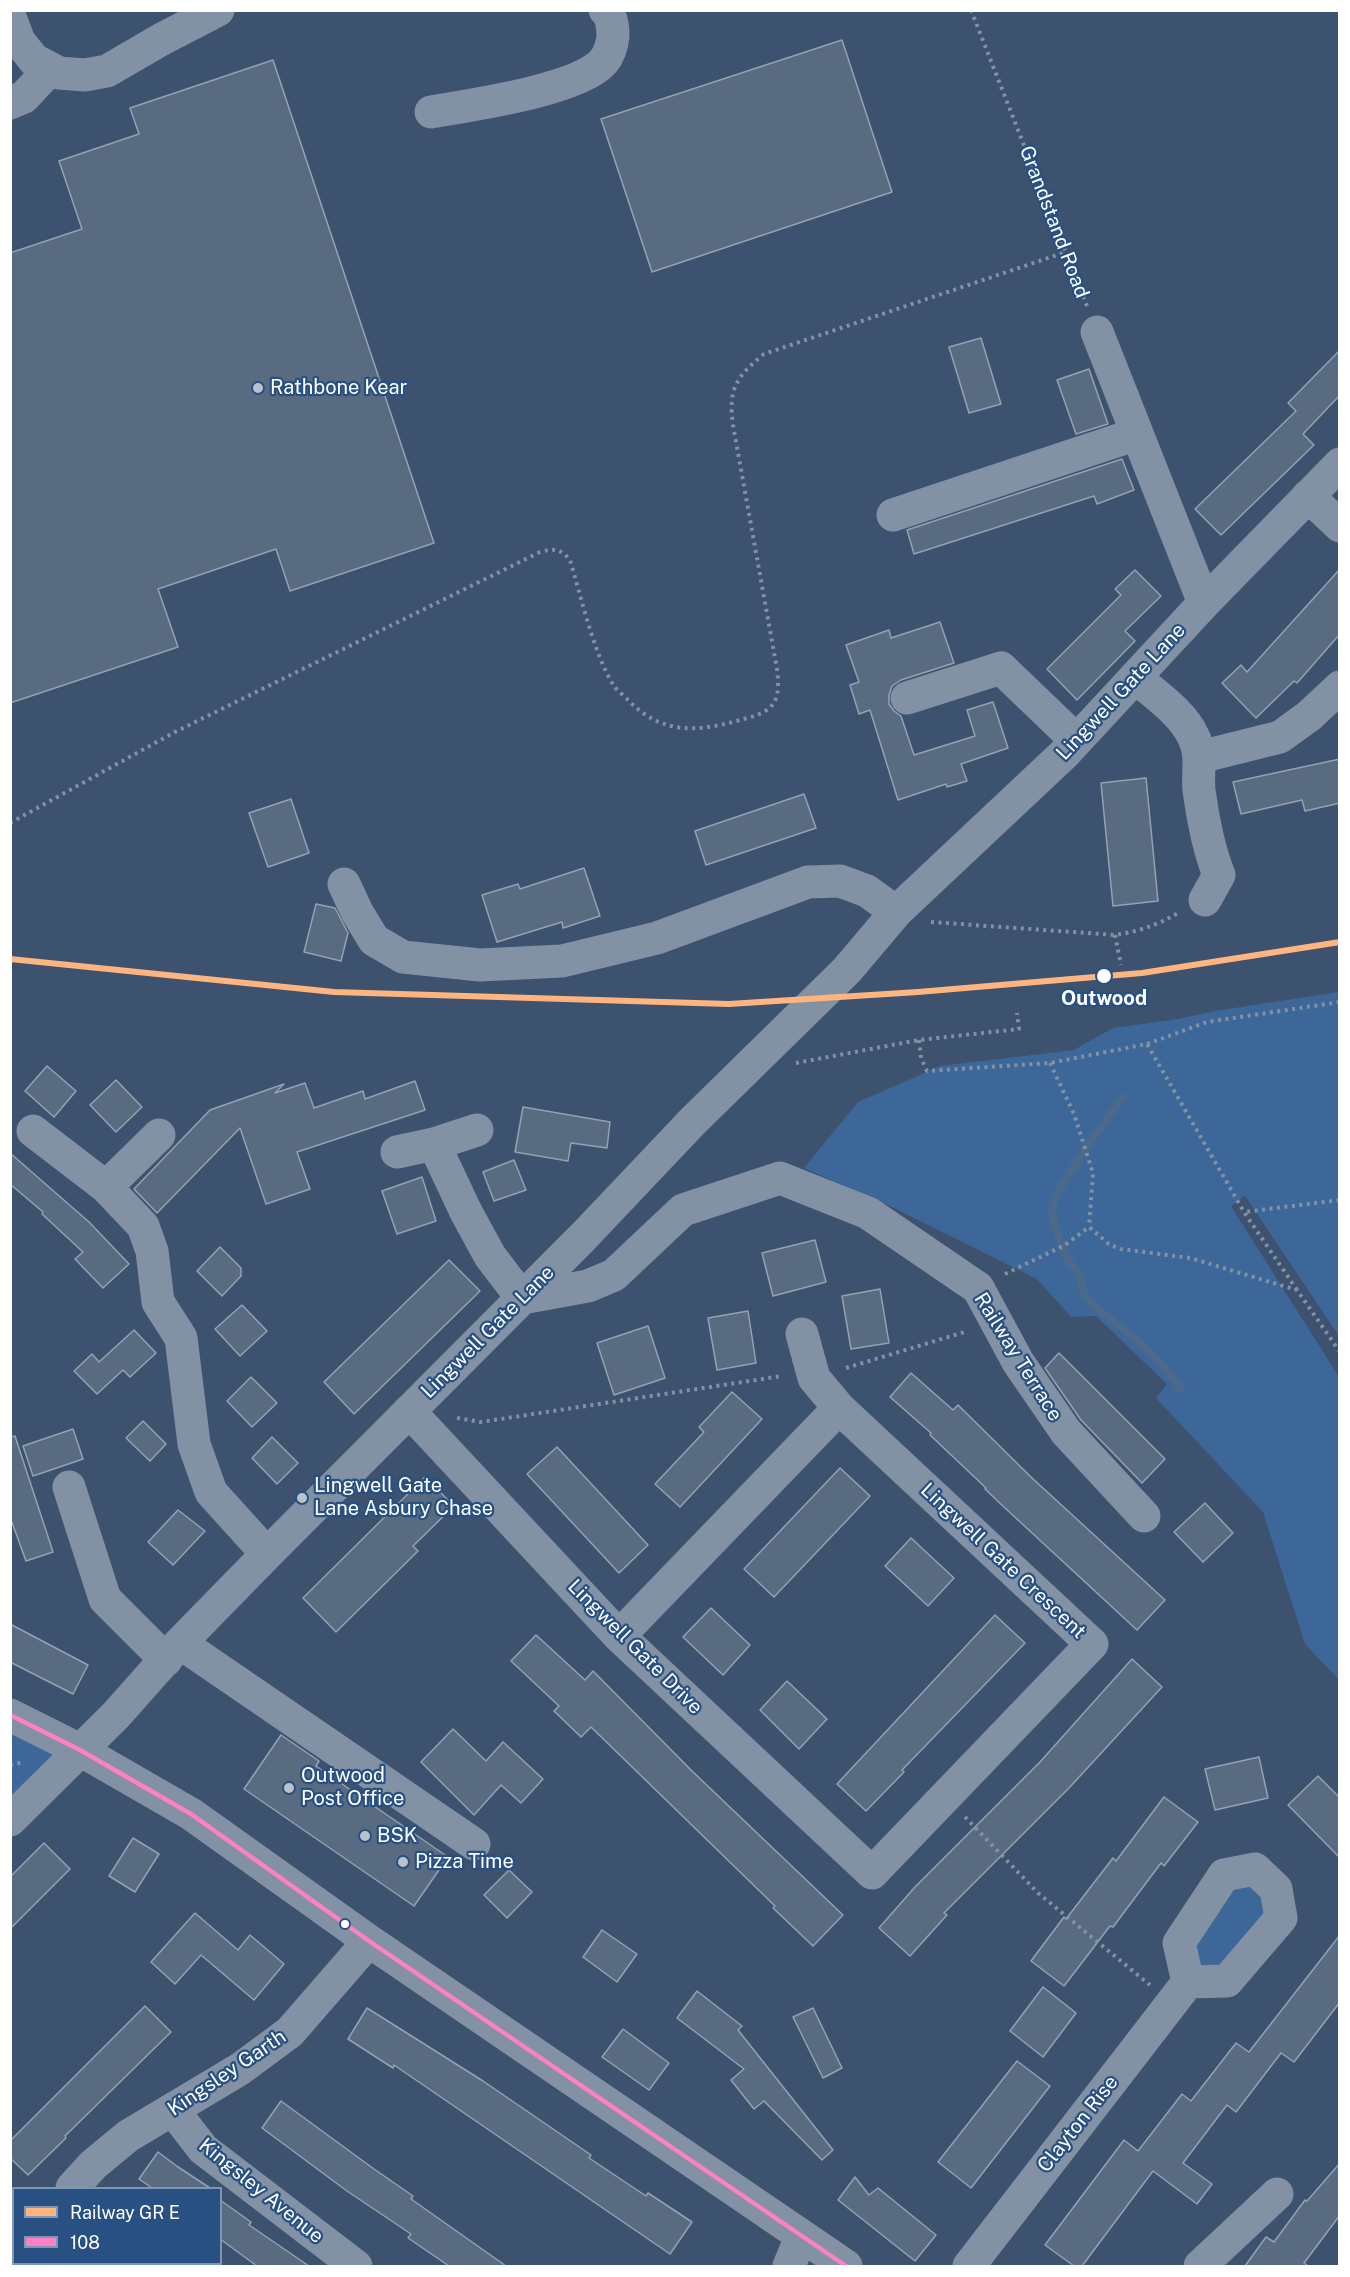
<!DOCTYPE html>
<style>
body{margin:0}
#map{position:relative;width:1350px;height:2277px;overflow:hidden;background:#3c526e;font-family:"Public Sans",sans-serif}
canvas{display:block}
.frame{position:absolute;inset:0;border:12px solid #fff;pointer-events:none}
.legend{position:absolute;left:12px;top:2187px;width:210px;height:78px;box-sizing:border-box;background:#285082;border:2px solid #7e96b4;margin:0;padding:8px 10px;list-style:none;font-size:18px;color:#fff}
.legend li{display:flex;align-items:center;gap:12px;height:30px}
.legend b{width:30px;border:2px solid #7e96b4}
</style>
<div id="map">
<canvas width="1350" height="2277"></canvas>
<div class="frame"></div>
<ul class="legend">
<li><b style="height:8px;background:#ffb580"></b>Railway GR E</li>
<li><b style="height:8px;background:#ff80c5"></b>108</li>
</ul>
</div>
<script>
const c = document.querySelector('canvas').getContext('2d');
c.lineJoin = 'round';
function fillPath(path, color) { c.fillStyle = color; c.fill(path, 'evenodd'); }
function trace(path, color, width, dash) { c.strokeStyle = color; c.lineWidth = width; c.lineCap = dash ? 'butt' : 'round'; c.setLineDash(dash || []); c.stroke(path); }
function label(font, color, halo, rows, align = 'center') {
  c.font = font + ' "Public Sans",sans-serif'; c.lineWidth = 4.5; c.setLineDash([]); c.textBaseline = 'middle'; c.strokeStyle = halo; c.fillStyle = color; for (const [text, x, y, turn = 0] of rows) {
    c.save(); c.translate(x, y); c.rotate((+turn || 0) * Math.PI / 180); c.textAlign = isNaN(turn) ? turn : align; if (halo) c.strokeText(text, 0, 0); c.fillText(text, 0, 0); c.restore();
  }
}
fillPath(new Path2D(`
 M 1339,992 L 1339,1336 L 1245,1196 L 1231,1206 L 1339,1377 L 1339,1680 L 1305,1644 L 1263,1512 L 1156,1398 L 1167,1384 L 1096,1316 L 1071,1317 L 1037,1279 L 894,1208 L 804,1168 L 858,1102 L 940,1066 L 1074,1050 L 1113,1028 L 1178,1019 L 1215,1011 Z
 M 11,1713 L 80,1750 L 11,1820 Z
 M 1255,1869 L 1281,1918 L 1227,1981 L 1188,1982 L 1179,1943 Z`), '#3c6798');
trace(new Path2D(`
 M 1123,1097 L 1078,1159 L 1060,1189 L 1051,1209 L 1054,1225 L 1068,1259 L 1079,1275 L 1083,1291 L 1093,1305 L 1138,1341 L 1161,1363 L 1181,1389`), '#4c698b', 8);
const building = new Path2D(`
 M 842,40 L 892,192 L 652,272 L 601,119 Z
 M 273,60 L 434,543 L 290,591 L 276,549 L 158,589 L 178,647 L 10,703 L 10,253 L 82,229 L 59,161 L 139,134 L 130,108 Z
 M 981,338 L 1001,404 L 969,413 L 949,347 Z
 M 1340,350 L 1340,395 L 1303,434 L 1314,445 L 1221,535 L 1195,509 L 1296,411 L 1288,403 Z
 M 1089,369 L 1108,424 L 1076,434 L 1057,380 Z
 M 1122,459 L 1134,490 L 1097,504 L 1094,496 L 914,554 L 907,530 Z
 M 1340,569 L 1340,634 L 1297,683 L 1294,681 L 1256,718 L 1222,683 L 1241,665 L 1247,672 Z
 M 1135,570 L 1161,596 L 1125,631 L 1135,641 L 1077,700 L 1047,669 L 1121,595 L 1115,589 Z
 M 940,622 L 954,663 L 901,680 L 892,686 L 889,695 L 889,704 L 894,711 L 901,716 L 914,755 L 975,736 L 967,710 L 993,702 L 1008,748 L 961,764 L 967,781 L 947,787 L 946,784 L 898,800 L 870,710 L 859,714 L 850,685 L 859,682 L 846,645 L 889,630 L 891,638 Z
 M 1340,759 L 1340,803 L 1305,811 L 1302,800 L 1241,814 L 1233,782 Z
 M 1146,778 L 1158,901 L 1113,906 L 1101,783 Z
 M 804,794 L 816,828 L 706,865 L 695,831 Z
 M 291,799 L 309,853 L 268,867 L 249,813 Z
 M 584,868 L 600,916 L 563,928 L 562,922 L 497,942 L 482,895 L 518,884 L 520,889 Z
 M 316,904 L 335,908 L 348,933 L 341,961 L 304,952 Z
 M 47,1066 L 76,1091 L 54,1117 L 25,1091 Z
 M 116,1080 L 142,1107 L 116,1132 L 90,1105 Z
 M 415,1081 L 425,1110 L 297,1152 L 310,1189 L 266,1204 L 240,1128 L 157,1213 L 134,1189 L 210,1110 L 284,1084 L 275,1093 L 305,1083 L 314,1108 L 363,1091 L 365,1099 Z
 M 523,1107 L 610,1122 L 607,1148 L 571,1143 L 568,1161 L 515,1152 Z
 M 10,1153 L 89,1222 L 129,1264 L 103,1288 L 75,1259 L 83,1252 L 42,1214 L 43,1212 L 10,1184 Z
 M 514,1160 L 526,1190 L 494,1201 L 483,1172 Z
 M 422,1177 L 436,1221 L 397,1234 L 382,1191 Z
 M 815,1240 L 826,1282 L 773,1296 L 762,1253 Z
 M 220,1247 L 241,1268 L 241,1276 L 222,1296 L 197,1271 Z
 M 449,1260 L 480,1291 L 354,1414 L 324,1382 Z
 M 880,1289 L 889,1343 L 851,1349 L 842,1296 Z
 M 242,1305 L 267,1331 L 240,1356 L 215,1329 Z
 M 748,1311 L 756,1363 L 717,1370 L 708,1318 Z
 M 648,1326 L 665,1378 L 614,1395 L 597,1343 Z
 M 134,1330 L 156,1353 L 130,1377 L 123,1370 L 97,1394 L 74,1371 L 92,1354 L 99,1362 Z
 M 1059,1353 L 1165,1459 L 1142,1483 L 1081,1420 L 1045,1368 Z
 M 911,1373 L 953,1410 L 958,1405 L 1032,1478 L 1165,1600 L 1137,1630 L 1005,1508 L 985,1489 L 986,1488 L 930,1435 L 931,1433 L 890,1397 Z
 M 251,1377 L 277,1403 L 252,1427 L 227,1401 Z
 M 732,1392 L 762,1419 L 680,1507 L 655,1484 L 704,1432 L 699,1427 Z
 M 143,1421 L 166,1444 L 150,1461 L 126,1438 Z
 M 73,1429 L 83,1459 L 33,1476 L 23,1446 Z
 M 15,1436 L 53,1552 L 26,1561 L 10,1517 L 10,1437 Z
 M 272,1437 L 298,1463 L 277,1484 L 252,1458 Z
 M 557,1447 L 648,1545 L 619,1573 L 527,1474 Z
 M 840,1468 L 870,1496 L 774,1597 L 744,1569 Z
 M 425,1477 L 454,1506 L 413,1546 L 418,1551 L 336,1632 L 303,1598 Z
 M 1205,1503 L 1233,1533 L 1203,1562 L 1174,1532 Z
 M 178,1510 L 205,1531 L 173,1565 L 148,1542 Z
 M 911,1538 L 954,1578 L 928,1606 L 885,1566 Z
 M 711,1608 L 750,1645 L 723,1675 L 683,1637 Z
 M 995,1615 L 1025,1643 L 902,1770 L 904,1772 L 866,1811 L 837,1784 Z
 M 10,1624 L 88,1665 L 73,1694 L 10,1662 Z
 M 536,1635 L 585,1680 L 593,1671 L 692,1771 L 843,1915 L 813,1946 L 773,1908 L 775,1906 L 591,1727 L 581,1737 L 554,1711 L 559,1706 L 511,1661 Z
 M 1132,1659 L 1162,1687 L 1069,1788 L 944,1913 L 947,1915 L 910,1956 L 879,1928 L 915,1887 L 1040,1762 Z
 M 787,1681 L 827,1719 L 799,1749 L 760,1710 Z
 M 453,1729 L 486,1761 L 503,1742 L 543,1779 L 521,1803 L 501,1785 L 474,1815 L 421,1762 Z
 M 281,1735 L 319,1761 L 316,1766 L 448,1857 L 414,1906 L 244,1789 Z
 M 1259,1757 L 1268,1798 L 1215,1810 L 1205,1769 Z
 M 1318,1776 L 1340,1798 L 1340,1858 L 1288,1805 Z
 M 1164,1797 L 1198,1822 L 1164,1866 L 1161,1863 L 1113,1927 L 1110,1926 L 1064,1986 L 1031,1961 L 1064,1917 L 1066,1919 L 1113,1858 L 1116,1861 Z
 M 133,1838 L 159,1854 L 135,1892 L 109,1876 Z
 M 44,1843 L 70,1869 L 10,1929 L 10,1877 Z
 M 509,1870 L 532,1892 L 507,1918 L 484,1895 Z
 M 195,1913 L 238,1950 L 250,1935 L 284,1964 L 254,2000 L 201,1955 L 175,1984 L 151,1962 Z
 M 602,1930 L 637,1954 L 617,1982 L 583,1957 Z
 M 1340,1935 L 1340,2002 L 1294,2062 L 1281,2053 L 1236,2112 L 1227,2105 L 1183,2163 L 1212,2184 L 1197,2204 L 1153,2171 L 1082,2266 L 1074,2266 L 1045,2245 L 1124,2140 L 1138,2151 L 1182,2094 L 1191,2101 L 1236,2043 L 1249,2052 Z
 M 1043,1987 L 1076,2013 L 1043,2057 L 1010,2031 Z
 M 697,1991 L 742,2026 L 738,2030 L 833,2150 L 822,2160 L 764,2101 L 754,2109 L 731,2080 L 744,2069 L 677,2018 Z
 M 145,2006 L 171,2032 L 65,2136 L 66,2138 L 28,2175 L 10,2158 L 10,2141 Z
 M 367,2008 L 483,2081 L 591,2155 L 589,2158 L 646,2196 L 648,2193 L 692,2222 L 670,2254 L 394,2065 L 393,2068 L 348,2039 Z
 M 813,2008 L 842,2068 L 823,2078 L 793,2017 Z
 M 623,2029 L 669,2063 L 649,2090 L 602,2057 Z
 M 1017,2061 L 1050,2086 L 971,2188 L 938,2162 Z
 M 281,2101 L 374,2169 L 413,2196 L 411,2199 L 506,2266 L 449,2266 L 408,2238 L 411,2234 L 347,2191 L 262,2128 Z
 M 158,2152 L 178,2167 L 210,2188 L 152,2188 L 139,2179 Z
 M 1340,2163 L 1340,2215 L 1304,2263 L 1308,2266 L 1245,2266 L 1266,2237 L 1274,2242 L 1305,2200 L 1307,2201 Z
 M 855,2177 L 869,2195 L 878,2188 L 936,2235 L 915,2261 L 838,2200 Z
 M 220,2200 L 251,2222 L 249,2225 L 309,2266 L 257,2266 L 220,2239 Z`);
fillPath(building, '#596b80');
trace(building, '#95a2b2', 1.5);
trace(new Path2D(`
 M 971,10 L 1087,306
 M 10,823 L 175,732 L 540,552 C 555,548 561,549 570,560 C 581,596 594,655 614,686 C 618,691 625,697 630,702 C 664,735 698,732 740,720 C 751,717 766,714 773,704 C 780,694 778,680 777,669 L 733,425 C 728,389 736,377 764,354 L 1066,252
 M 931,922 L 1115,935 C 1141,931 1157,925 1180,912
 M 1115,935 L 1121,965
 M 919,1040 L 921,1058 L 927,1071 L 1050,1063 L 1147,1044 L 1244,1212
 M 1147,1044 L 1207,1022 L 1340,1002
 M 796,1063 L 919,1040 L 1019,1029 L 1017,1013
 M 1050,1063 L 1074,1114 L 1093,1173 L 1089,1227
 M 1005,1274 L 1065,1245 L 1089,1227 L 1110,1245 L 1121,1249 L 1190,1258 L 1297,1290 L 1340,1352
 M 1297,1290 L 1244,1212 L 1340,1200
 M 846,1368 L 968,1331
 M 457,1418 L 481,1422 L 782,1376
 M 10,1765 L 24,1762
 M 965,1817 L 1038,1893 L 1150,1985`), '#8291a4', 4, [3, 4.5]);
trace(new Path2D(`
 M 10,17 L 19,41 L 34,60 L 59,73 L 85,75 L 107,71 L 162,39 L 218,10
 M 10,103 L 24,97 L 50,69
 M 431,112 C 471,105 578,90 603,62 C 610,54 612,46 613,36 C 613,28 612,16 605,10
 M 1097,332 L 1204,603
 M 1308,496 L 1340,526
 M 893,515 L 1137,434
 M 1135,677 C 1154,694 1182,712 1193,736 C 1203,755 1197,770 1199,790 C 1203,819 1208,848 1219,875 L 1205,900
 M 907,698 L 1001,668 L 1076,740
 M 1200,757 L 1280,737 L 1309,716 L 1340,687
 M 344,884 L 357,912 L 374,940 L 403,957 L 480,965 L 562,961 L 657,938 L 808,882 L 840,881 L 867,891 L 896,912
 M 33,1131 L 106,1187 L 143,1226 L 152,1251 L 158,1302 L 181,1338 L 194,1444 L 211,1492 L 267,1554
 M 434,1144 L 466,1212 L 490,1256 L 522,1298 L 588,1286 L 614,1275 L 683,1210 L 780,1178 L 868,1213 L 978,1288 L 1018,1362 L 1066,1432 L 1144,1516
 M 397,1152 L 434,1144 L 477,1130
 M 106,1187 L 159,1135
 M 802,1334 L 814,1378 L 839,1408
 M 409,1411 L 619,1636 L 872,1873 L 1092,1644 L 839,1408 L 619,1636
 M 69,1487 L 105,1599 L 166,1660
 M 180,1643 L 474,1844
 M 10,1715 L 80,1750 L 191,1814 L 369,1941 L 846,2266
 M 10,1820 L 116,1715 L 180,1643 L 267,1554 L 583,1237 L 692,1122 L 847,970 L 896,912 L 1064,754 L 1204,603 L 1340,464
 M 173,2110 L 203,2149 L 356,2266
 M 72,2188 L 93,2165 L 128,2136 L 240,2069 L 290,2032 L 369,1941
 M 10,2258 L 14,2254
 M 789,2266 L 801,2237
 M 969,2266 L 1188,1982 L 1179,1943 L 1224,1875 L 1255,1869 L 1276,1889 L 1281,1918 L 1227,1981 L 1188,1982
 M 1200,2266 L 1277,2194`), '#8291a4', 33);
trace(new Path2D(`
 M 10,1715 L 80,1750 L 191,1814 L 369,1941 L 846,2266`), '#ff80c5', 4.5);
trace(new Path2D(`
 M 10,959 L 334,992 L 729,1004 L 918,992 L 1142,973 L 1340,942`), '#ffb580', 6);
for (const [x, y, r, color] of [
 [258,388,6,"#bbc2cc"],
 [1104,976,8,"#fff"],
 [302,1498,6,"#bbc2cc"],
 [289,1788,6,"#bbc2cc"],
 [365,1836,6,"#bbc2cc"],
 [403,1862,6,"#bbc2cc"],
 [345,1924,5,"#fff"]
]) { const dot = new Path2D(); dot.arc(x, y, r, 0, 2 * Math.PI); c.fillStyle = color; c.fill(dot); trace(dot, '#285082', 2); }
label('20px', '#fff', '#285082', [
 ["Grandstand Road",1054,222,69],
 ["Lingwell Gate Lane",1121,692,-47],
 ["Lingwell Gate Lane",488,1332,-45],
 ["Railway Terrace",1018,1357,58],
 ["Lingwell Gate Crescent",1003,1561,43],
 ["Lingwell Gate Drive",635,1647,45],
 ["Kingsley Garth",227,2073,-34],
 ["Clayton Rise",1078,2124,-52],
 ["Kingsley Avenue",261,2191,39]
]);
label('20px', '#fff', '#285082', [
 ["Rathbone Kear",270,388],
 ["Lingwell Gate",314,1486],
 ["Lane Asbury Chase",314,1509],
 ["Outwood",301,1776],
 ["Post Office",301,1799],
 ["BSK",377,1836],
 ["Pizza Time",415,1862]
], 'left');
label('bold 20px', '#fff', '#285082', [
 ["Outwood",1104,999]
]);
</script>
